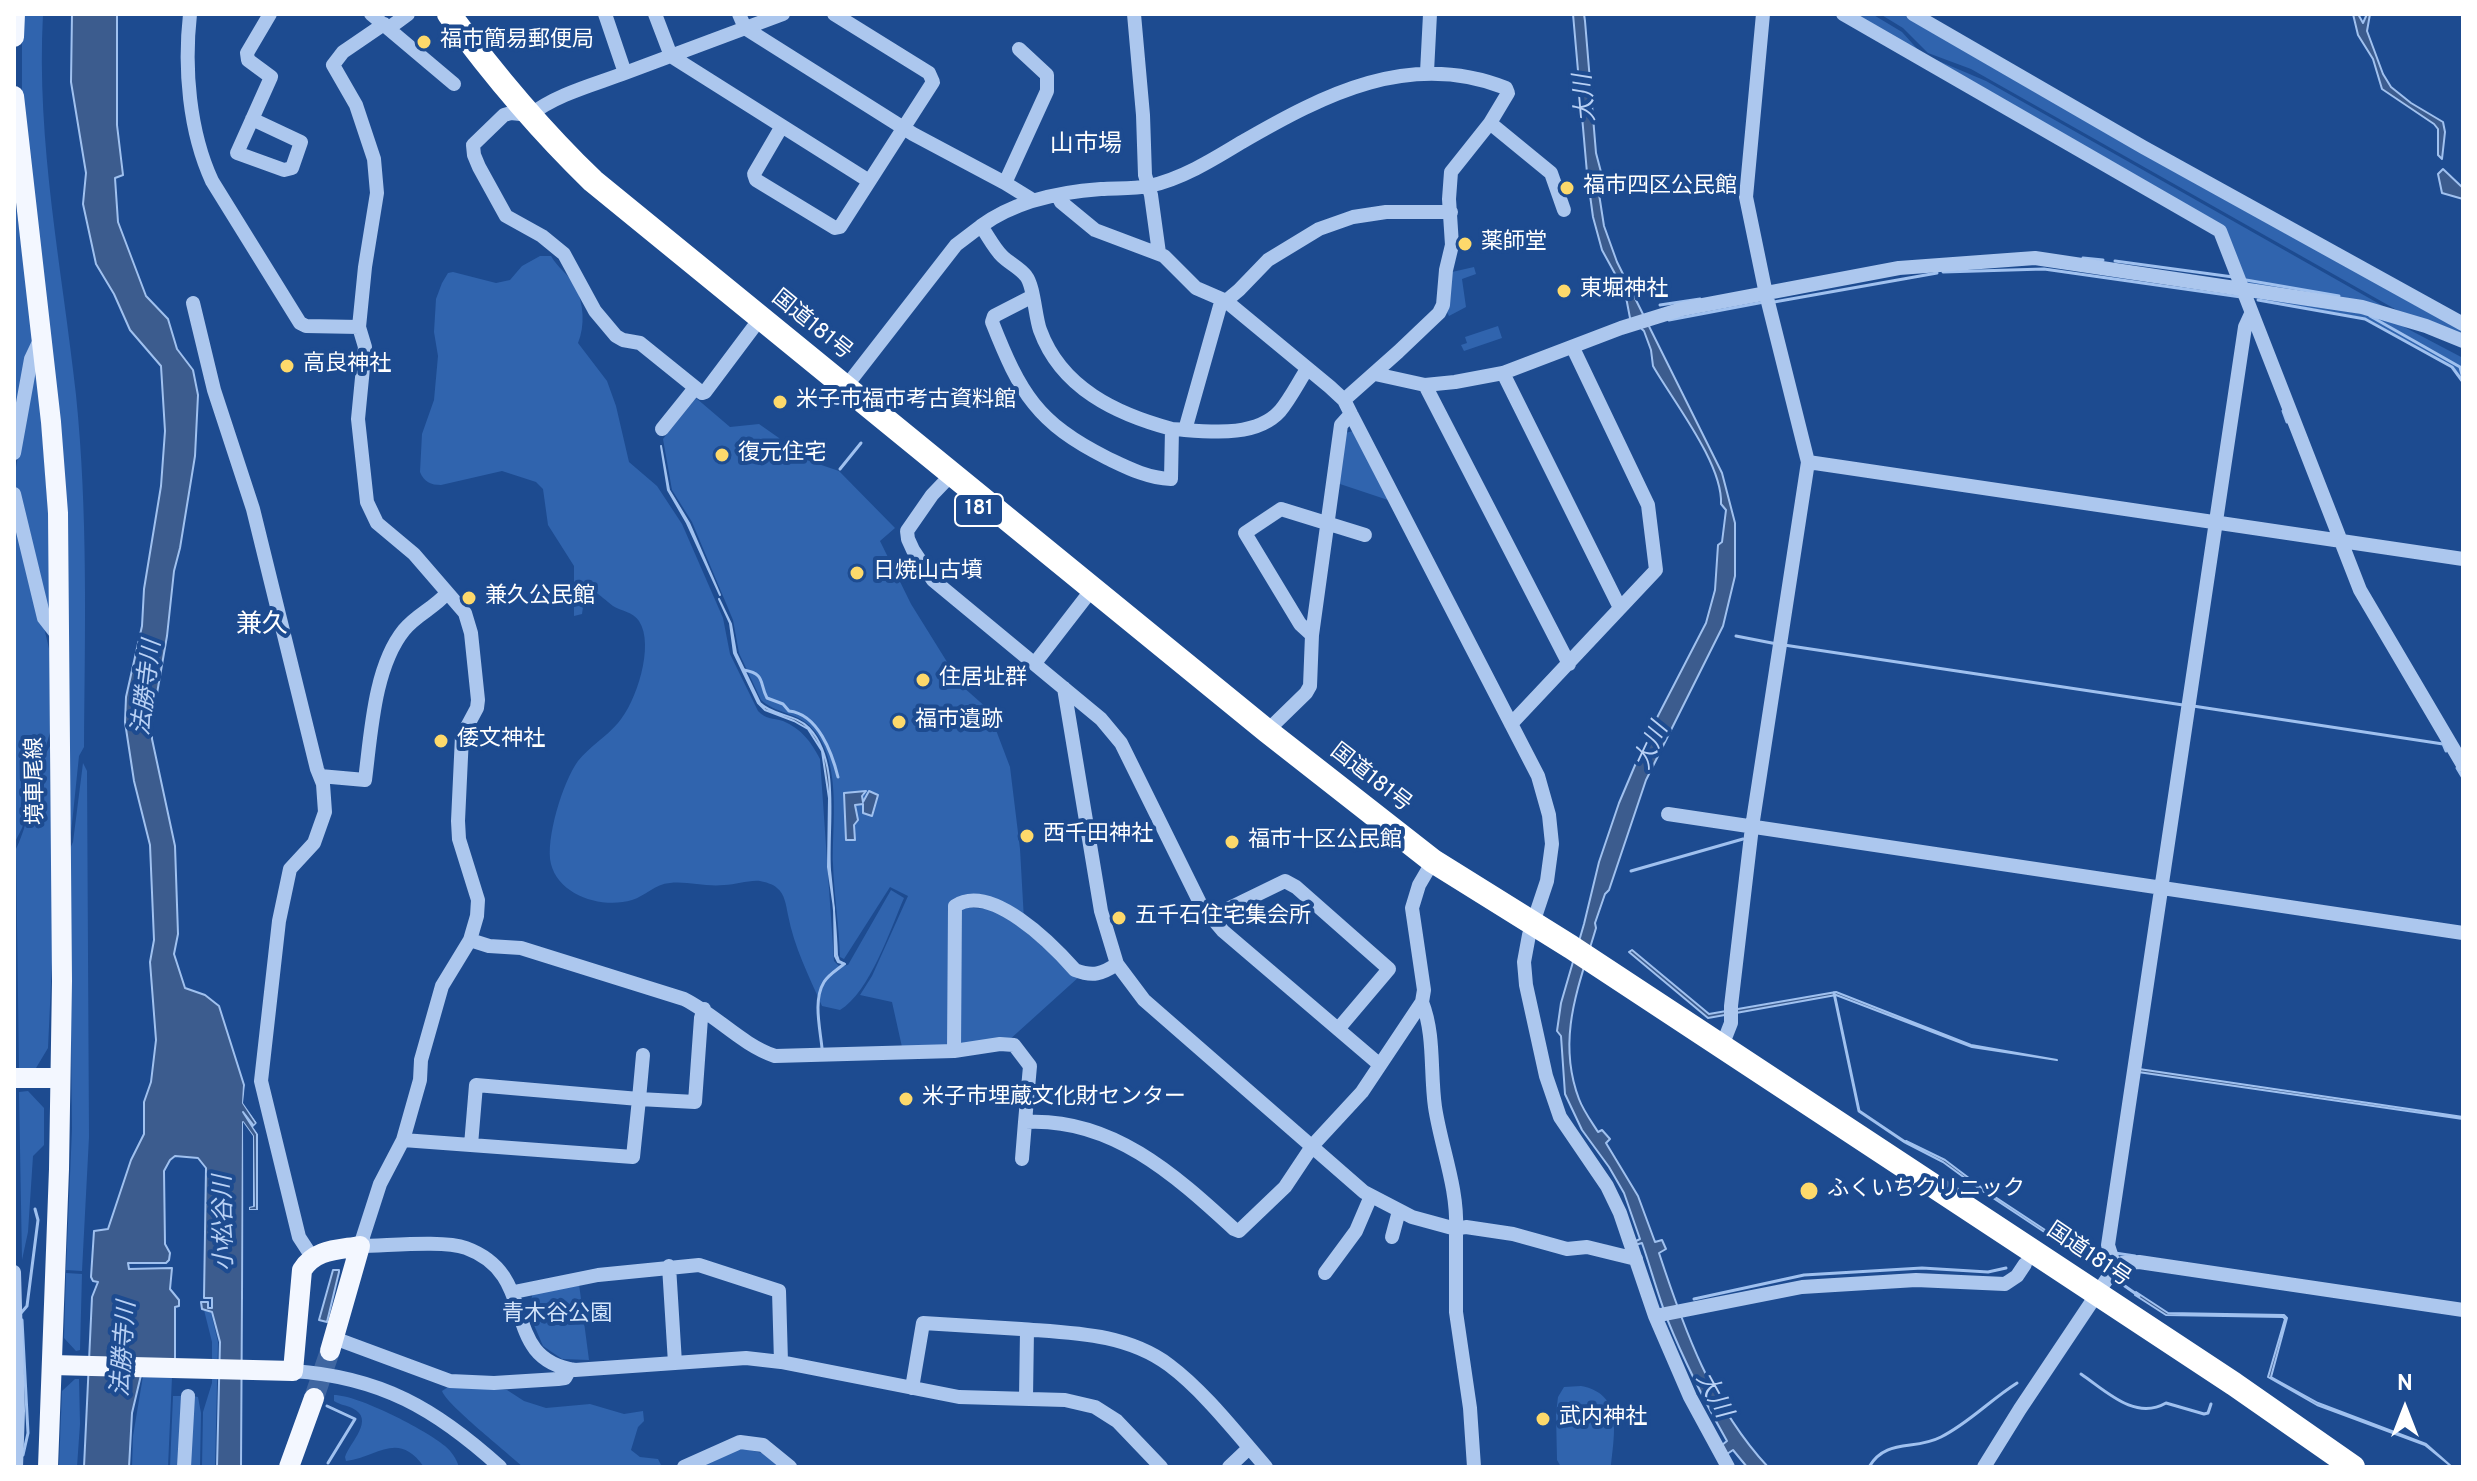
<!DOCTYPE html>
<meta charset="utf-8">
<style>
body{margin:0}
#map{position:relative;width:2477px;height:1481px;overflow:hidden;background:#1d4b90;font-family:Overpass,sans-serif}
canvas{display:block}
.frame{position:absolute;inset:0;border:16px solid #fff;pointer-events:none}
.north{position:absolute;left:2365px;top:1369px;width:80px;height:80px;-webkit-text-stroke:6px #1d4b90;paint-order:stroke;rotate:0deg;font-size:22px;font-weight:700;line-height:32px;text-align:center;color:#fff}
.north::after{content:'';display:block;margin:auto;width:28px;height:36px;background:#fff;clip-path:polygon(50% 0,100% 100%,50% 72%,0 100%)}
</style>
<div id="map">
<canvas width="2477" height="1481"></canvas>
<div class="frame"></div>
<div class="north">N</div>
</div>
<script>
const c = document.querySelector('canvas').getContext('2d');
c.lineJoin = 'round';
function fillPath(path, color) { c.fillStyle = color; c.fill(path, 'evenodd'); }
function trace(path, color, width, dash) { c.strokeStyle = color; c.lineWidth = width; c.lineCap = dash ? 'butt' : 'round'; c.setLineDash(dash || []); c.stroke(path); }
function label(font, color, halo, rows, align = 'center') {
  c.font = font + ' Overpass,"Noto Sans JP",sans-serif'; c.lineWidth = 8; c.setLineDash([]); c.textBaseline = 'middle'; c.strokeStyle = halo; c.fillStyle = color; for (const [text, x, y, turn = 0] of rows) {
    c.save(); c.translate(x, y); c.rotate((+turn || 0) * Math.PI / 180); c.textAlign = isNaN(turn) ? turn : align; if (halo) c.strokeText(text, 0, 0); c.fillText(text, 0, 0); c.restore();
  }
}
fillPath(new Path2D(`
 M 22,14 L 43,14 C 36,143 62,267 76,395 C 88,512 85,630 84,747 L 79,756 L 71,833 L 22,97 Z
 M 1847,14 L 1872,14 L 1902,32 L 1921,53 Z
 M 1880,14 L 1906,14 L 2463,329 L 2463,337 L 2402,313 L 1971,69 L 1928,53 L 1903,28 Z
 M 1934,59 L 1986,81 L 2383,306 L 2245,283 L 2223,232 Z
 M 14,191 L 33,333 L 14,435 Z
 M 540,256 L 551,256 C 557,267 569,275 575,286 C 584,303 585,326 578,343 L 607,381 L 616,406 L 629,462 L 657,486 L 682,524 L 723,618 L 730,654 L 758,711 C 765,719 773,718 783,721 C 802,729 811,742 820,759 L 834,961 L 839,966 L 848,965 L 891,890 L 904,898 C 890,930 870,992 840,1010 L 822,1006 C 809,976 794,947 788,915 C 786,906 785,894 777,888 C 773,884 765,882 760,881 C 748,880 736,885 724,885 C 706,887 687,881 670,883 C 655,884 645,896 632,900 C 603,909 559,896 551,864 C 545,840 563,781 578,761 C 589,747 606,737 618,723 C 636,703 655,645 639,621 C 633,612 621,611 613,606 C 606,601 601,595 593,591 L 585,593 L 582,614 L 574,616 L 574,566 L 548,525 L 543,489 L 536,482 L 502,471 L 441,485 C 431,485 424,482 420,472 L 422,434 L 434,400 L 438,356 L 434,332 L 436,299 L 442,283 L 448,273 L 453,272 L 496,283 L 510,280 L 522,266 Z
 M 1474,267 L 1476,274 L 1462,279 L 1466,307 L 1449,316 L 1446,310 L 1452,272 Z
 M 2256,295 L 2389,319 L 2463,358 L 2463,381 L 2452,366 L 2365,318 L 2253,298 Z
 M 1498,326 L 1502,338 L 1464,351 L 1461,345 L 1467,343 L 1465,337 Z
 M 37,360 L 49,526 L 50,615 L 14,480 L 33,361 Z
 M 696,398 L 730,427 L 759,424 L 779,438 L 792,455 L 839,471 L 895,528 L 880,541 L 911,604 L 962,686 L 988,709 L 1010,767 L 1020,849 L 1024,920 C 1003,904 985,887 958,898 L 951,1041 L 946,1046 L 902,1047 L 892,1002 L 860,995 L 872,976 L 908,896 L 890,887 L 844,959 L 840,957 C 839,926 834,895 833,864 C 832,822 843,759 810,726 C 797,713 775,713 761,700 L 739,653 L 733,620 L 692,522 L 672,490 L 663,439 Z
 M 1353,431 L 1388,500 L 1337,483 L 1345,433 Z
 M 14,501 L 51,657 L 51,729 L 22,828 L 16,840 Z
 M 50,746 L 53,941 L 48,1048 L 36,1068 L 19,1069 L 16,849 C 32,817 32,776 50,746 Z
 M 83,763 L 87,771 L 89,1137 L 82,1271 L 66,1270 L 72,1129 L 69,851 L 73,842 Z
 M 962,907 L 998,910 L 1080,976 L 1008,1041 L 963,1046 L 959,1040 Z
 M 28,1091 L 44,1108 L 44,1145 L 33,1156 L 28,1232 L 22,1260 L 19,1092 Z
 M 66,1273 L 82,1274 L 80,1350 L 76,1351 L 64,1338 Z
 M 579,1284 L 589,1360 L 562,1359 L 543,1346 L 528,1311 L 533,1293 Z
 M 204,1310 L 211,1313 L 218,1342 L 215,1467 L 202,1467 L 203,1412 L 212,1383 L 212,1342 Z
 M 143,1376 L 172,1377 L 168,1467 L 132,1467 L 133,1436 Z
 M 75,1379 L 79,1379 L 80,1424 L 77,1467 L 59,1467 L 62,1391 Z
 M 1581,1386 C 1624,1394 1614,1434 1611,1467 L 1561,1467 L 1557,1460 L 1556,1414 L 1558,1397 L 1564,1387 Z
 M 448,1387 L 507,1390 L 524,1401 L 546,1408 L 590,1404 L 624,1414 L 643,1411 L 644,1421 L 638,1427 L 631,1450 L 640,1457 L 658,1459 L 662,1467 L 523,1467 C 508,1453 446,1404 442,1391 Z
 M 334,1395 C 358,1395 426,1430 445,1446 C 452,1452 456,1458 459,1467 L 424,1467 C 398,1430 378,1457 346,1461 L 345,1457 C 350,1442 376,1419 352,1408 C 346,1405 340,1405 334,1401 Z
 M 173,1396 L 182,1396 L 182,1467 L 170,1467 Z
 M 193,1396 L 198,1397 L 201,1413 L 200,1467 L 188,1467 Z
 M 746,1449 L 766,1454 L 781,1467 L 697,1467 L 737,1450 Z`), '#3064ae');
const water = new Path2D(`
 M 72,14 L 117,14 L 117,125 L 123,175 L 115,178 L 118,222 L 146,296 L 168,319 L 177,349 L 193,370 L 198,395 L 195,456 L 180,548 L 174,571 L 167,636 L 152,722 L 152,739 L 175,846 L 178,934 L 174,954 L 185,988 L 205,995 L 219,1006 L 244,1085 L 243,1103 L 256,1123 L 254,1126 L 243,1112 L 257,1134 L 257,1210 L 249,1210 L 249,1207 L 254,1206 L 253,1136 L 243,1122 L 241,1467 L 217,1467 L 220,1342 L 212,1312 L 202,1309 L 201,1302 L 208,1302 L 208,1308 L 212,1308 L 212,1298 L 204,1298 L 206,1168 L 198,1158 L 175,1156 L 170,1160 L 164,1171 L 165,1244 L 170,1253 L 169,1260 L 166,1263 L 128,1263 L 129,1269 L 172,1268 L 170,1289 L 179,1300 L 179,1306 L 175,1307 L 175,1376 L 141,1375 L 132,1413 L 129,1467 L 84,1467 L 92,1297 L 98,1282 L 93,1281 L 91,1277 L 94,1231 L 108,1229 L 131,1160 L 144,1134 L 144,1102 L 151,1082 L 156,1040 L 150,962 L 154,940 L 150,845 L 134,781 L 125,722 L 126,697 L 142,626 L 144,589 L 161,486 L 165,431 L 161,366 L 130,330 L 114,294 L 96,264 L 83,204 L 86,173 L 71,82 Z
 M 1573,14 L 1584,14 L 1585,21 L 1596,153 L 1601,172 L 1599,194 L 1604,226 L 1617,262 L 1722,473 L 1735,523 L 1735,576 L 1723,626 L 1646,780 L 1609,890 L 1605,894 L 1595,923 L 1596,928 C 1579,986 1556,1038 1579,1099 C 1583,1110 1591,1121 1598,1132 L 1602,1130 L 1610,1139 L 1606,1143 L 1638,1196 L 1655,1242 L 1662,1240 L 1666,1249 L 1659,1253 C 1684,1329 1712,1407 1768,1467 L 1747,1467 L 1733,1450 L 1727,1454 L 1722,1445 L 1727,1441 C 1705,1402 1685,1363 1668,1321 C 1658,1296 1651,1269 1642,1243 L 1635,1245 L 1634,1242 L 1640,1239 L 1624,1193 L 1609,1167 L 1582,1130 L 1565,1094 L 1561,1036 L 1557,1031 L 1561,1003 L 1584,924 L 1599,862 L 1619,803 L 1647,737 L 1706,623 L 1715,590 L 1718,545 L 1722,542 L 1726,510 L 1721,504 C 1723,464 1673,401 1653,366 L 1651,350 L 1644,331 L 1630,318 L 1625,292 L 1602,250 L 1593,217 L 1587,173 Z
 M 2353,14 L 2358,14 L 2363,23 L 2367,14 L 2370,14 L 2367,31 L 2383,74 L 2391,87 L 2411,103 L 2443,122 L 2445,132 L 2442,159 L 2438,155 L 2438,129 L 2434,124 L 2382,89 L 2373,59 L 2358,35 Z
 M 2443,169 L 2463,188 L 2463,199 L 2442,193 L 2438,174 Z
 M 661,446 L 669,490 L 689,523 L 720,595 L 687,523 L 668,490 Z
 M 719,599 L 731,624 L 736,653 L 760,703 C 773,716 796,714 809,728 C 841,762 827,826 830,870 C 833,898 836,926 837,955 L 839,961 L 845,964 L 838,962 L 835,956 L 834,908 L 828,867 L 829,798 L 822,751 L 808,729 L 794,721 L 765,710 L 758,703 L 734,653 L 730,623 Z
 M 866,791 L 862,796 L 863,802 L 869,791 L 878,795 L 872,816 L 863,813 L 863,804 L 855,805 L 858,820 L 854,825 L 855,840 L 846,840 L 844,793 Z
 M 1632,950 L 1709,1014 L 1836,992 L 1971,1045 L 2057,1060 L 1972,1047 L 1836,995 L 1708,1018 L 1629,952 Z
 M 2139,1069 L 2463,1117 L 2463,1119 L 2138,1072 Z
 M 1906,1141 L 1945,1160 L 1986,1191 L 2077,1251 L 2076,1253 L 1984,1192 L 1943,1162 L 1906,1143 Z
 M 333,1270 L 339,1270 L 339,1272 L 327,1322 L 319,1320 Z
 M 2136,1292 L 2168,1313 L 2284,1315 L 2287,1318 L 2271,1377 L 2318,1403 L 2426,1444 L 2452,1467 L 2425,1445 L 2317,1405 L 2268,1377 L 2285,1319 L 2283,1317 L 2166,1315 L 2135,1295 Z`);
fillPath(water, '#3c5c8e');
trace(water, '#a0c1ef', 2);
fillPath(new Path2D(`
 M 245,1085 L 248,1085 L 247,1102 L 260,1122 L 258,1128 L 261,1134 L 261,1210 L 257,1214 L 246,1212 L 246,1346 L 244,1345 L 243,1122 L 253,1136 L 253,1206 L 249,1207 L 249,1210 L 258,1210 L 258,1134 L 253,1127 L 257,1123 L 243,1103 Z`), '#1d4b90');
trace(new Path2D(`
 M 2083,258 L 2103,260
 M 2115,261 L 2233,277
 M 1943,272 L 2044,269 L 2241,297
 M 2246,280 L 2339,296
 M 2258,300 L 2365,319 L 2452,367 L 2463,382
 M 1774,302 L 1937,273
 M 1660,305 L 1700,299
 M 2370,316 L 2460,367 L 2463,379
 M 1669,320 L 1764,302
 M 2283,411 L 2287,422
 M 794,452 L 805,456
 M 840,469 L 861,443
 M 1736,636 L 1777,644
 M 1784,645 L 2183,705
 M 744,670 C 766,674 759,683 767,698 L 783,704 L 789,711 C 818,714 832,753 838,777
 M 2193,706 L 2443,744 L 2446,751
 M 2457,768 L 2463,778
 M 1631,871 L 1743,839
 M 1834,993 L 1859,1111 L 1905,1142
 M 822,1048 C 820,1028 813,1000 824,982 C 828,975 838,969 844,964
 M 2078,1251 L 2094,1252
 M 2076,1252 L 2106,1273
 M 2115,1253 L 2135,1256
 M 2112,1277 L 2139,1296
 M 1694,1299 L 1804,1275 L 1922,1268 L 1988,1272 L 2006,1268
 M 21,1313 L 27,1306 L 38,1220 L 35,1209
 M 22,1320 L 28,1433 L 23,1455
 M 2081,1374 C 2106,1391 2135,1421 2166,1403 L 2204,1414 L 2208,1413 L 2211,1404
 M 327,1406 L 355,1419 L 328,1463
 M 1869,1467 C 1886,1438 1914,1451 1941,1437 C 1969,1423 1990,1400 2017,1383`), '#a0c1ef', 3);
trace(new Path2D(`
 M 314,1398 L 330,1351`), '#3f66a1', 20, [20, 10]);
trace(new Path2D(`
 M 190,14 C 184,68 189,131 212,181 L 300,323 L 306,326 L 359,327
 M 371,14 L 454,84
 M 605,14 L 625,73 C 593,85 557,94 530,115 L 511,113 L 504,115 L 473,145 L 474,155 L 479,167 L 506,216 L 542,236 L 564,254 L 595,311 L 616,336 L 623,340 L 640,343 L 702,393 L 705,392 L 753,328
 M 655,14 L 671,56 L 869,181
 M 739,14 L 745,28 L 913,134 L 1005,183
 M 1134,14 L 1143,115 L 1145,175 L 1151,195 L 1159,253
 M 1843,14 L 2220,231 L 2360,590 L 2463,765
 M 1913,14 L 2143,147 L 2463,324
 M 384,24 L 343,52 L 333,65 L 356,105 L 374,159 L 377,193 L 365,267 L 359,327 L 365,347 L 358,419 L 367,502 L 377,523 L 414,554 L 465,613 L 471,633 L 478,700 L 477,708 L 462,736 L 458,821 L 459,839 L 478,900 L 477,916 L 470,940 L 442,986 L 421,1060 L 420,1080 L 403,1140 L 380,1184 L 360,1246 C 387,1246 443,1240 466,1248 C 542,1276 497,1358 575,1370 L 746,1358 L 781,1362 L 959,1397 L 1065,1400 L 1095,1407 L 1117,1421 L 1161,1467
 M 389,28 L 408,14
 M 1019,49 L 1047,75 L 1047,91 L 1005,183 L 1031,199
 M 1427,72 L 1430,14
 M 625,73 L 783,14
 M 252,119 L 301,142 L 292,168 L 284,170 L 237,153 L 271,77 L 248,60 L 247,53 L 270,14
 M 1490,123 L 1551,173 L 1564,210
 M 782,126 L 754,174 L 756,180 L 835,228 L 840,227 L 933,82 L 929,73 L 834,14
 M 1058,196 L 1061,202 L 1095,230 L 1164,256 L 1196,288 L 1226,301 L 1330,387 L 1344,400 L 1351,414 L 1538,776 L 1549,815 L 1552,844 L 1547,881 L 1529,935 L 1524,962 L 1526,985 L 1546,1076 L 1560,1117 L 1607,1186 L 1620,1213 L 1655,1316 L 1690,1397 L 1728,1467
 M 1031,297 L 994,316 L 992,322 C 1020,393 1037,423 1107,458 C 1128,468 1147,478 1171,479 L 1172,429 C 1205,431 1255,439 1280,411 C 1290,399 1298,383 1307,369
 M 193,303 L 214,390 L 253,509 L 317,769 L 323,784 L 325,812 L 314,843 L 290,869 L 279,921 L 261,1081 L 299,1237 L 312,1257
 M 1503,373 L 1620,608
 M 1375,374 L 1425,385 L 1455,382 L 1503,373 L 1621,328 L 1682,309 L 1899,268 L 2035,258 L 2362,307 L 2426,326 L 2463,341
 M 1425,385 L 1569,664
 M 837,398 L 956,245 L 981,226
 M 662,429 L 695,388
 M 1172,429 C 1116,414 1061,388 1040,330 C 1035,316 1034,286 1026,276 C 1020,268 1009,263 1002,256 C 994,248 988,236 981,226 C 1015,201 1058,192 1101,189 C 1116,188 1134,189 1149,186 C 1182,179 1214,159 1242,142 C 1325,94 1410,50 1506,88 L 1508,93 L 1490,123 L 1451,172 L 1449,199 L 1452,245 L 1446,270 L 1443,305 L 1439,313 L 1398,352 L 1344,400
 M 1185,430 L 1220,306 L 1239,290 L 1268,260 L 1319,229 L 1353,217 L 1386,212 L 1451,212
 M 14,453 L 31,359 L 40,340
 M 1808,462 L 2463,559
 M 953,473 L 932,495 L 907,531 L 908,539 L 913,550 L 933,580 L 1101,719 L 1121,743 L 1201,905 L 1223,931 L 1380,1065
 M 14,494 L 44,618 L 58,636
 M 1312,635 L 1300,624 L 1245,533 L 1281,509 L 1365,535
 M 1035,663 L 1093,588
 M 1064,688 L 1101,911 L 1117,964 L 1144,1000 L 1364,1192 L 1412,1217 L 1456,1229 C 1458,1188 1441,1147 1435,1107 C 1430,1072 1435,1035 1422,1002
 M 1511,724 L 1656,570 L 1648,505 L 1573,348
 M 1267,731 L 1306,693 L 1310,686 L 1312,635 L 1341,425 L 1351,414
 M 320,776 L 365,780 C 371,734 374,667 404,630 C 416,615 434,608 446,594
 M 1668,814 L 2463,933
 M 1211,917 L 1285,881 L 1296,887 L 1389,969 L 1339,1028
 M 470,940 L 489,946 L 521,948 L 684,999 C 716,1015 742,1045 775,1056 L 954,1051 L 955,906 C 991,882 1052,944 1075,970 C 1093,977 1102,974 1117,964
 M 1722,1046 L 1731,1023 L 1731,1006 L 1752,827 L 1808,462 L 1766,294 L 1746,197 L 1763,14
 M 954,1051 L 1000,1044 L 1014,1045 L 1030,1066 L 1025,1122 C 1111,1117 1174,1174 1234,1229 L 1239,1231 L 1285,1187 L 1313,1145 L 1362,1092 L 1422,1002 L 1424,990 L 1412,908 L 1419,885 L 1433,861
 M 403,1140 L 633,1157 L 639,1099 L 695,1102 L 701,1018 L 704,1009
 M 471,1145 L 476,1085 L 639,1099 L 643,1055
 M 1022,1159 L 1025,1122
 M 1392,1237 L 1399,1211
 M 669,1266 L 675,1363
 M 2115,1267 L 2108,1245 L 2245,327 L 2251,314
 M 14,1272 L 18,1411 L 16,1467
 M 1325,1273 L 1356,1231 L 1371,1196
 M 514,1292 L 598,1275 L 699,1265 L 779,1291 L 781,1362
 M 1655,1316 L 1802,1287 L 1916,1280 L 2005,1284 L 2017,1276 L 2025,1264
 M 334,1338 L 450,1381 L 494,1383 L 558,1379 L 565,1378 L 570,1369
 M 293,1371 C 381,1377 436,1409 500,1467
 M 912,1388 L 923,1323 C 956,1325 989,1327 1021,1329 C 1072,1333 1126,1333 1169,1365 C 1204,1391 1237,1434 1266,1467
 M 1026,1398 L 1027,1330
 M 184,1467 L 188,1396
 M 684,1467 L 740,1442 L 763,1445 L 790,1467
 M 1229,1467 L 1249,1448
 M 1474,1467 L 1470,1408 L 1456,1312 L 1456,1229 L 1466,1227 L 1513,1234 L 1567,1249 L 1587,1247 L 1636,1259
 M 1984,1467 L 2020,1409 L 2115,1267 L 2122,1263 L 2139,1262 L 2463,1310`), '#acc7ee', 14);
trace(new Path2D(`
 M 14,37 L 15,14
 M 14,96 L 51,422 L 58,513 L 62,981 L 59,1169 L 48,1467
 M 14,1078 L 60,1078
 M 52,1365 L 293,1371 L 302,1270 C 315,1249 337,1250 360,1246 L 330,1351
 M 289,1467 L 314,1398`), '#f3f7ff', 20);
trace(new Path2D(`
 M 449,14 C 493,74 540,130 593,181 L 1267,731 L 1433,861 L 1571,947 L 2037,1254 L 2234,1384 L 2353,1467`), '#fff', 24);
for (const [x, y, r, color] of [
 [424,42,8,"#fdd96b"],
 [1567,188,8,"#fdd96b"],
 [1465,244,8,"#fdd96b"],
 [1564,291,8,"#fdd96b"],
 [287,366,8,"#fdd96b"],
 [780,402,8,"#fdd96b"],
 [722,455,8,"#fdd96b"],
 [857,573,8,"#fdd96b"],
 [469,598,8,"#fdd96b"],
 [923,680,8,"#fdd96b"],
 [899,722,8,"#fdd96b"],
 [441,741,8,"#fdd96b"],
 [1027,836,8,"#fdd96b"],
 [1232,842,8,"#fdd96b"],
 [1119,918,8,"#fdd96b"],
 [906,1099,8,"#fdd96b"],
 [1809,1191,10,"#fdd96b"],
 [1543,1419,8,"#fdd96b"]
]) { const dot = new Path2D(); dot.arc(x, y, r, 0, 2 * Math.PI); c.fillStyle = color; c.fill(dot); trace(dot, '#1d4b90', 3); }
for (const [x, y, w] of [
 [979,510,48]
]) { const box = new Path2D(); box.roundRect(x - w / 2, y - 16, w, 32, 6); c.fillStyle = '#1d4b90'; c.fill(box); trace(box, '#fff', 2); }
label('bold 20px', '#fff', null, [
 ["181",979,510]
]);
label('22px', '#fff', '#1d4b90', [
 ["福市簡易郵便局",440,42],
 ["福市四区公民館",1583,188],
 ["薬師堂",1481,244],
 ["東堀神社",1580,291],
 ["高良神社",303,366],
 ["米子市福市考古資料館",796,402],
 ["復元住宅",738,455],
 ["日焼山古墳",873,573],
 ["兼久公民館",485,598],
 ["住居址群",939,680],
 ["福市遺跡",915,722],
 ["倭文神社",457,741],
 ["西千田神社",1043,836],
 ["福市十区公民館",1248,842],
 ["五千石住宅集会所",1135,918],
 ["米子市埋蔵文化財センター",922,1099],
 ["ふくいちクリニック",1827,1191],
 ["武内神社",1559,1419]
], 'left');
label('22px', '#fff', '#1d4b90', [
 ["国道181号",811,326,39],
 ["国道181号",1370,779,38],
 ["境車尾線",37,781,-91],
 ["国道181号",2088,1256,34]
]);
label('22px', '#d2e3fa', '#1d4b90', [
 ["青木谷公園",557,1316]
]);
label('italic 24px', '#b9d1f5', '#1d4b90', [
 ["大川",1587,98,-95],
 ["法勝寺川",149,688,-83],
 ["大川",1653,747,-65],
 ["小松谷川",226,1223,-91],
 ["法勝寺川",126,1349,-86],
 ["大川",1712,1396,61]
]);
label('24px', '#fff', '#1d4b90', [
 ["山市場",1086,146]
]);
label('26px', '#fff', '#1d4b90', [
 ["兼久",262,627]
]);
</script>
